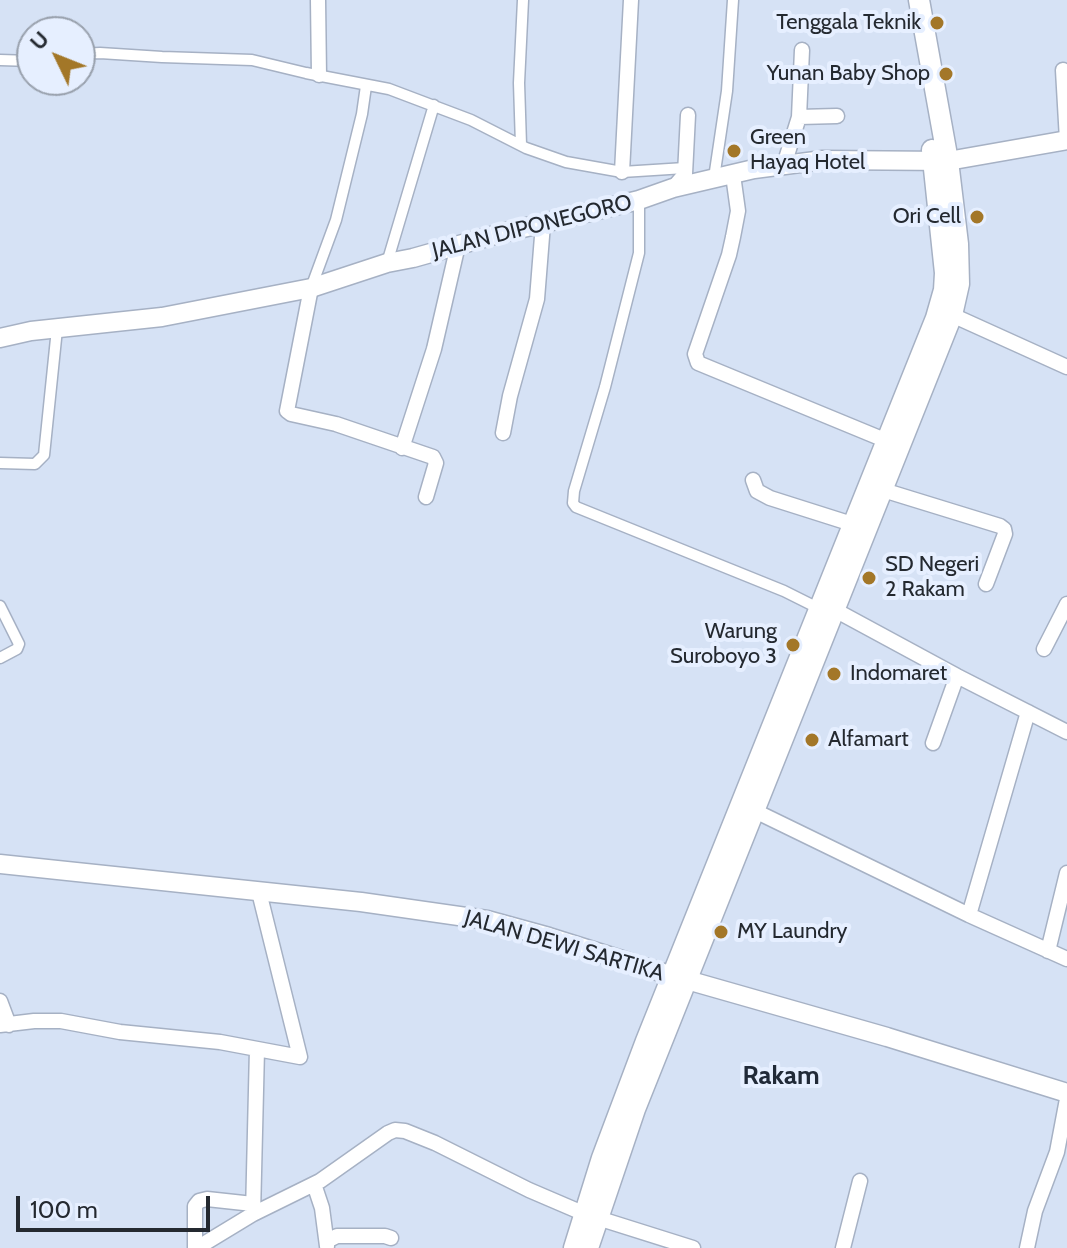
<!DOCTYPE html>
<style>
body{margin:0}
#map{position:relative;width:1067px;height:1248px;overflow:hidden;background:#d6e2f5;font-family:Cabin,sans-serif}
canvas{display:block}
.north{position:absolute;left:16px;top:16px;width:80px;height:80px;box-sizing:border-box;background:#e6efff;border:2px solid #98a0ac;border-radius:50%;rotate:313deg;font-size:22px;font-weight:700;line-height:32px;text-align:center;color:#242930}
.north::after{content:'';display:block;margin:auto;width:28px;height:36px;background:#a37728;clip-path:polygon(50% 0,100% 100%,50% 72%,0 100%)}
.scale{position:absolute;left:16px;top:1196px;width:194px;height:36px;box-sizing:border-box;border:4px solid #242930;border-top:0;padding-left:10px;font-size:24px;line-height:28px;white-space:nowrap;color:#242930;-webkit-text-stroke:6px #e6efff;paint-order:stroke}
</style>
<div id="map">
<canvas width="1067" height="1248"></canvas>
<div class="north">U</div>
<div class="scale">100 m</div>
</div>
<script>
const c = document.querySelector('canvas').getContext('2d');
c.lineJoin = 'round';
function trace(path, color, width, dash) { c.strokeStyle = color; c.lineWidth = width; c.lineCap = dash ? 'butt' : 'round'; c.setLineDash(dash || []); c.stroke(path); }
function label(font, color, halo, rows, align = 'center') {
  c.font = font + ' Cabin,sans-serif'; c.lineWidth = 8; c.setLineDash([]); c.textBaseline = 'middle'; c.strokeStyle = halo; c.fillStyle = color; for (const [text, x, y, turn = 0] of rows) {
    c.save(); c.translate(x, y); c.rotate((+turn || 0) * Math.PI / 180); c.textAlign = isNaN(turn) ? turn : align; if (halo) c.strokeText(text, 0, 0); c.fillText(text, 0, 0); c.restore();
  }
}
const pedestrian = new Path2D(`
 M 80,54 L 100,53 L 162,57 L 252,60 L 306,73 L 389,89 L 471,120 L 526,148 L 566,162 L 622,172 L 685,168
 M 0,60 L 32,61
 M 521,145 L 519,83 L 523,0
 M 714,178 L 727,91 L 733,0
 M 639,200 L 639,253 L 605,387 L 574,491 L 573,503 L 576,507 L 784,591 L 818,608
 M 387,263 L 434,105
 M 311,288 L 336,220 L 362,114 L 366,86
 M 0,463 L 35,464 L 44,455 L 57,329
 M 0,606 L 19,644 L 17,649 L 0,658`);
const minor = new Path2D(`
 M 318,0 L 319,75
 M 1063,70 L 1067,140
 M 799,117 L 837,116
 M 784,165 L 799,117 L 802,50
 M 622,172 L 631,0
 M 733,175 L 738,211 L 733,237 L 729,255 L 695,354 L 698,363 L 892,443
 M 673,188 L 685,174 L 688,115
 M 311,288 L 287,411 L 291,414 L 336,424 L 433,457 L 436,463 L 426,497
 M 952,315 L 1067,367
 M 503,433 L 510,396 L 537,299 L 543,224
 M 402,448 L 434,349 L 458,245
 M 753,480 L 757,491 L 770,498 L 852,524
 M 883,490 L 1000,526 L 1004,529 L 1005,534 L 986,584
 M 835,610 L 957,676 L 1067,732
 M 1044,649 L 1067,604
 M 933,743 L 957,676
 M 755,811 L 969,915 L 1067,959
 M 969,915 L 1028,712
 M 1048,951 L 1067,873
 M 0,1001 L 9,1025
 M 0,1025 L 34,1021 L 61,1021 L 120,1032 L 220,1042 L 300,1057 L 259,892
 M 314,1184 L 322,1208 L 327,1246
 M 253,1214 L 257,1049
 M 327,1241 L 337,1236 L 385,1236 L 391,1238
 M 195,1248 L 195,1206 L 199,1201 L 207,1199 L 253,1204
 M 197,1248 L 253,1214 L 320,1181 L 388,1133 L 395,1130 L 405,1131 L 435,1143 L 529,1190 L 585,1214 L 693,1248
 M 843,1248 L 860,1181
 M 1027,1248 L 1035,1211 L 1057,1152 L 1067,1099`);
const tertiary = new Path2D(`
 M 0,338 L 31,331 L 162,317 L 311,288 L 387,263 L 413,258 L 498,234 L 639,200 L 673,188 L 754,169 L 823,160 L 948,161 L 1067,140
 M 0,864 L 361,902 L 487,920 L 549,937 L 673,976 L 887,1037 L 1067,1093`);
const secondary = new Path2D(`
 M 574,1248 L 602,1158 L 646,1041 L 936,318 L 944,290 L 945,273 L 932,150
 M 588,1248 L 635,1109 L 952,315 L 959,284 L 958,244 L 948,161 L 919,0`);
trace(pedestrian, '#a6b1c4', 13);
trace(minor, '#a6b1c4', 17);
trace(tertiary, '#a6b1c4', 21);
trace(secondary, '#a6b1c4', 23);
trace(pedestrian, '#fff', 10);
trace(minor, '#fff', 14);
trace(tertiary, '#fff', 18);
trace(secondary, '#fff', 20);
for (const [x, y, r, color] of [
 [937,23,8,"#a37728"],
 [946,74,8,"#a37728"],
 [734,151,8,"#a37728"],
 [977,217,8,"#a37728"],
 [869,578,8,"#a37728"],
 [793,645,8,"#a37728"],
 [834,674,8,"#a37728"],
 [812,740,8,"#a37728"],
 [721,932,8,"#a37728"]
]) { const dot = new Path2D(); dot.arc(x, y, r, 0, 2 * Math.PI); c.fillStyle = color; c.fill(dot); trace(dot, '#e6efff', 3); }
label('22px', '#242930', '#e6efff', [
 ["Tenggala Teknik",921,23,"right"],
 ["Yunan Baby Shop",930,74,"right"],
 ["Green",750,138],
 ["Hayaq Hotel",750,163],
 ["Ori Cell",961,217,"right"],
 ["SD Negeri",885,565],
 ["2 Rakam",885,590],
 ["Warung",777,632,"right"],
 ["Suroboyo 3",777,657,"right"],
 ["Indomaret",850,674],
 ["Alfamart",828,740],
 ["MY Laundry",737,932]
], 'left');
label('22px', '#242930', '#e6efff', [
 ["JALAN DIPONEGORO",532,227,-14],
 ["JALAN DEWI SARTIKA",564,946,16]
]);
label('bold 26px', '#212a38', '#e6efff', [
 ["Rakam",781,1076]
]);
</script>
